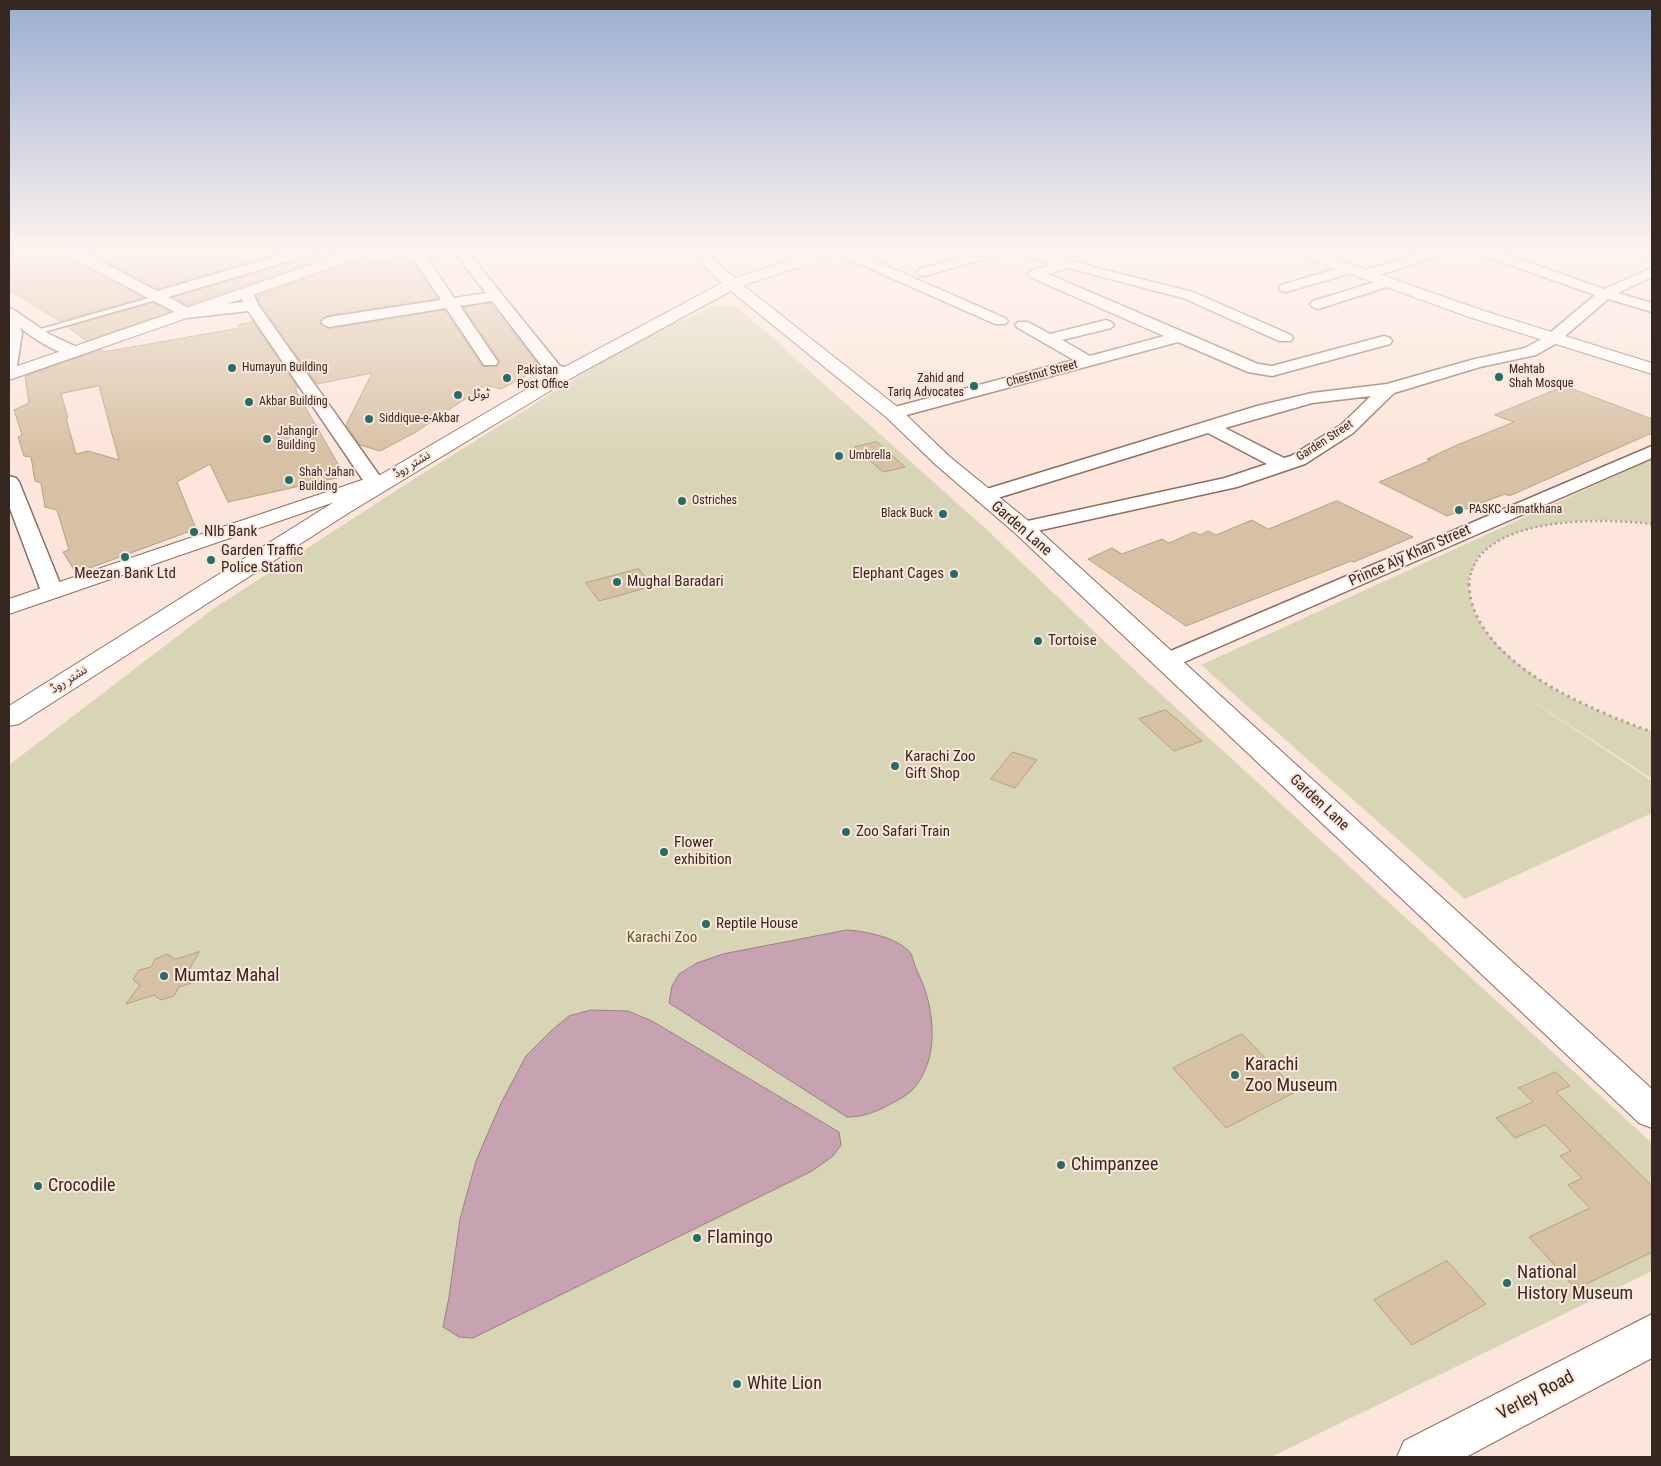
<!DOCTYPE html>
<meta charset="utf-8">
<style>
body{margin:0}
#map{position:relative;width:1661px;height:1466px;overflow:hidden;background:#fce5da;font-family:"Roboto Condensed",sans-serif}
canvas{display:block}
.frame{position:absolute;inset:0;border:10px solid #362720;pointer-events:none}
</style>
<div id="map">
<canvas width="1661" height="1466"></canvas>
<div class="frame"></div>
</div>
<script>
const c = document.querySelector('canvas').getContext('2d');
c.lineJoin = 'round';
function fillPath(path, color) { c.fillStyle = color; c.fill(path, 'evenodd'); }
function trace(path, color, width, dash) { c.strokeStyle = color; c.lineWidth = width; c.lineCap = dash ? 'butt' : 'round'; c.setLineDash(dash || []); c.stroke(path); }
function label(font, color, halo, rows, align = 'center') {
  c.font = font + ' "Roboto Condensed","Noto Sans Arabic",sans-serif'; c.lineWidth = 4; c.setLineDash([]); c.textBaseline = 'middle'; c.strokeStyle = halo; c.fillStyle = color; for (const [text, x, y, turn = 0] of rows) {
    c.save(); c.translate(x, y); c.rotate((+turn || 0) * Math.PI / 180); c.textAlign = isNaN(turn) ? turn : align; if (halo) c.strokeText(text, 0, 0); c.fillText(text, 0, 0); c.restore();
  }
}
fillPath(new Path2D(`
 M 715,306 L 733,306 L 740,309 L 986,529 L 1140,675 L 1652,1143 L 1652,1271 L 1271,1457 L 9,1457 L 9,765 L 213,609 L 411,481 L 597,365 L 666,327 Z
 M 1652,459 L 1652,524 C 1606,516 1516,518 1481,554 C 1478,557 1476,563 1474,567 C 1470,575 1468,580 1469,589 C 1471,605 1477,621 1488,634 C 1529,684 1593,711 1652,732 L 1652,779 L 1505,683 L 1652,781 L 1652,813 L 1465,899 L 1201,665 Z`), '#d8d5b6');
const water = new Path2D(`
 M 847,930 C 865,931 894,937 908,950 C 913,954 914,965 917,971 C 934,1004 941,1055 915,1087 C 909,1095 896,1101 887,1106 C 873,1113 862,1117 847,1117 L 669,1003 L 672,986 L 679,974 L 697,963 L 723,954 Z
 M 591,1010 L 628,1011 L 652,1021 L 839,1132 L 841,1145 L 833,1156 L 812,1171 L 473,1338 L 459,1337 L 443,1327 L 449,1297 L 460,1219 L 476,1161 L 501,1103 L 526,1056 L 551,1031 L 569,1016 Z`);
fillPath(water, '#c7a3b2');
trace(water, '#9c7e86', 1);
const building = new Path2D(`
 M 9,251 L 62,251 L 65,256 L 144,298 L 60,321 L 9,290 Z
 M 84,251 L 288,251 L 157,289 Z
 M 317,251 L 346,251 L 188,305 L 173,297 L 314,256 Z
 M 409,256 L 438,299 L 329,315 L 323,318 L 320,323 L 329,329 L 445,310 L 482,366 L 496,367 L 500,361 L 463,307 L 490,303 L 541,368 L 501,389 L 486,385 L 416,432 L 380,451 L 360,445 L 346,425 L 372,373 L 317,384 L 261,305 L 256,296 L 368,257 L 369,262 Z
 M 153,303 L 170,312 L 86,341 L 68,327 Z
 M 253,322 L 298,388 L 295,388 L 300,398 L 345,476 L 228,502 L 210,464 L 177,482 L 196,529 L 76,573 L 63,552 L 69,550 L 57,510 L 45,507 L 41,483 L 35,481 L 31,457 L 24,456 L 18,437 L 22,435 L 14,410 L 29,403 L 25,376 L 102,349 L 103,352 L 240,328 L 238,325 ZM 99,386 L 119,460 L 88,451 L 76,454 L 66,418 L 68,418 L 61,394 Z
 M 1565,386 L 1652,419 L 1652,433 L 1509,496 L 1505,494 L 1447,516 L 1379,482 L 1431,460 L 1427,459 L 1457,445 L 1514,422 L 1495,415 Z
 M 877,442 L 905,467 L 883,472 L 855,447 Z
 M 1337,501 L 1413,537 L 1354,562 L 1351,561 L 1186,626 L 1088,559 L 1112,548 L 1122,554 L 1162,539 L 1169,543 L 1194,532 L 1200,535 L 1208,531 L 1216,535 L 1252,520 L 1268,529 Z
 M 639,569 L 653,586 L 599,601 L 586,583 Z
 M 1166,710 L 1202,741 L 1174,751 L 1139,719 Z
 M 1013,752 L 1037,760 L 1015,788 L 991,779 Z
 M 199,952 L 189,970 L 204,979 L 179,987 L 174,996 L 161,1000 L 154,995 L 126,1004 L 140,985 L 133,980 L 139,970 L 151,967 L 155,959 L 167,954 L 175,959 Z
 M 1242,1034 L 1297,1091 L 1226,1128 L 1173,1068 Z
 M 1556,1072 L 1570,1086 L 1556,1092 L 1652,1186 L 1652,1252 L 1576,1289 L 1529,1237 L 1590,1208 L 1568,1185 L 1582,1178 L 1560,1156 L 1571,1151 L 1545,1125 L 1515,1138 L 1496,1118 L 1533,1102 L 1519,1088 Z
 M 1447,1261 L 1486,1304 L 1412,1345 L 1374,1300 Z`);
fillPath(building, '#d7c1a4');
trace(building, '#b59f81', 1);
const service = new Path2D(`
 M 156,296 L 163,298 L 37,334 L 30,332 Z`);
const minor = new Path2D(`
 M 64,251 L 81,251 L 157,291 L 294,251 L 315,251 L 313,254 L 168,297 L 189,308 L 243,302 L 239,292 L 241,289 L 251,289 L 259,306 L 384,482 L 381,486 L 374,488 L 367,486 L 248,311 L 187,318 L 182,316 L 66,254 Z
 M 419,251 L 443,251 L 441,254 L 427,257 L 454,298 L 486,293 L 453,251 L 467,251 L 560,366 L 573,369 L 575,373 L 573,377 L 567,378 L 548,374 L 492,301 L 460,306 L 498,362 L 496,365 L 484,365 L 446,308 L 329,327 L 324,325 L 321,322 L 324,319 L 329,317 L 441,300 L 411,255 L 413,252 Z
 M 835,251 L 853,251 L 1005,318 L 1008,321 L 1005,324 L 995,324 L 837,254 Z
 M 983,251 L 1004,251 L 1002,254 L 924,276 L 919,275 L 917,272 L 919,269 Z
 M 1018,251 L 1039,251 L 1097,268 L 1193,292 L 1291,335 L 1293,338 L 1291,341 L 1279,341 L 1183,298 L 1068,268 L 1048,274 L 1258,364 L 1272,366 L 1384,336 L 1390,338 L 1392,341 L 1390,344 L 1272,376 L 1248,372 L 1178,342 L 899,417 L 893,418 L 887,417 L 884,413 L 887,409 L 1074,360 L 1018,328 L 1015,325 L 1018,322 L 1028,322 L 1050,334 L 1106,320 L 1111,322 L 1114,325 L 1111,328 L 1062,340 L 1090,356 L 1164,336 L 1030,277 L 1028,274 L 1030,271 L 1053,264 L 1020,254 Z
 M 1426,251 L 1446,251 L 1444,254 L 1370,278 L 1360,278 L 1358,275 L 1360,272 Z
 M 1477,251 L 1496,251 L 1604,289 L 1652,268 L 1652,277 L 1618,293 L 1652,303 L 1652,312 L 1608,299 L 1557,343 L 1536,355 L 1480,367 L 1394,393 L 1353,433 L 1305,464 L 1237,487 L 1023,534 L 1016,532 L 1013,528 L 1016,524 L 1023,522 L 1225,478 L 1267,464 L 1208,433 L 991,500 L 984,502 L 977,500 L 974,496 L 977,492 L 1257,406 L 1312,393 L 1387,384 L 1471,360 L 1525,348 L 1545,337 L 1595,295 L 1479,254 ZM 1371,396 L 1341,425 L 1291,456 L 1284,458 L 1225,428 L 1312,403 Z
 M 1632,251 L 1652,251 L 1652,259 L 1634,254 Z
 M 1349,265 L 1354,266 L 1356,269 L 1354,272 L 1286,292 L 1281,291 L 1279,288 L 1281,285 Z
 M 1385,279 L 1390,280 L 1392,283 L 1390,286 L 1318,309 L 1313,307 L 1310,304 L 1313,301 Z
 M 9,308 L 14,310 L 49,334 L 81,349 L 83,352 L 81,355 C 64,360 34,338 20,328 L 22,333 L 17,366 L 15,369 L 9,371 Z
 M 1652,446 L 1652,458 L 1175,666 L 1167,668 L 1159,666 L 1155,661 L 1159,656 Z
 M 9,476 L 16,478 L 19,482 L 63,591 L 60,596 L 52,598 L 44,596 L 41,591 L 9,506 Z`);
const tertiary = new Path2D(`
 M 351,251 L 373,251 L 370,254 L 9,380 L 9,369 Z
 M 1293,251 L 1314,251 L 1481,310 L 1652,363 L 1652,374 L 1469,317 L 1296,254 Z
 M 374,476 L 381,478 L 385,482 L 381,486 L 9,614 L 9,599 Z`);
const secondary = new Path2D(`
 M 732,279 L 738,281 L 900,409 L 950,457 L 1031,523 L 1652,1089 L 1652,1128 L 1639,1123 L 1015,533 L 936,465 L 886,417 L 726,287 L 724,284 L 726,281 Z
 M 1652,1314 L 1652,1358 L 1466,1457 L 1397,1457 L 1404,1441 Z`);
const primary = new Path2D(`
 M 688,251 L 705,251 L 735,278 L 820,251 L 843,251 L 840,254 L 738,287 L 573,377 L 350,512 L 19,724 L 9,726 L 9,706 L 334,502 L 561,369 L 722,283 Z`);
trace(service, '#8f6e5d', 3);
trace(minor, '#8f6e5d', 3);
trace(tertiary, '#8f6e5d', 2);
trace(secondary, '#8f6e5d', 2);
trace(primary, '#8f6e5d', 2);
trace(new Path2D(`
 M 1469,585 C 1473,514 1603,518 1652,524`), '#b39f95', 2.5, [2, 3]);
trace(new Path2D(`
 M 1469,584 C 1471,662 1591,710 1652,732`), '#b39f95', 3, [2.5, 4]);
fillPath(service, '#fff');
fillPath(minor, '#fff');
fillPath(tertiary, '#fff');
fillPath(secondary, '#fff');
fillPath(primary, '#fff');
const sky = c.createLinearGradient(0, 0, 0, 456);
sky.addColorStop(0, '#9badd2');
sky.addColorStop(0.55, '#fef3ee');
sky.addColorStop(1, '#fef3ee00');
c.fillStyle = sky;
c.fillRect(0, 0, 1661, 456);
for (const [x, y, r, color] of [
 [232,368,5,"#246e67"],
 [1499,377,5,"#246e67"],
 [507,378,5,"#246e67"],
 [974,386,5,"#246e67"],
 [458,395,5,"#246e67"],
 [249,402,5,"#246e67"],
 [369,419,5,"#246e67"],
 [267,439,5,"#246e67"],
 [839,456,5,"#246e67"],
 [289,480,5,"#246e67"],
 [682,501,5,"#246e67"],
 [1459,510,5,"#246e67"],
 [943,514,5,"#246e67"],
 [194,532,5,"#246e67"],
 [125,557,5,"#246e67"],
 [211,560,5,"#246e67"],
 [954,574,5,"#246e67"],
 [617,582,5,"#246e67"],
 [1038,641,5,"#246e67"],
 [895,766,5,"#246e67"],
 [846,832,5,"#246e67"],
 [664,852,5,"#246e67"],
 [706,924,5,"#246e67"],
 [164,976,5,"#246e67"],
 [1235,1075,5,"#246e67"],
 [1061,1165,5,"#246e67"],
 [38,1186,5,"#246e67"],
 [697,1238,5,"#246e67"],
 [1507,1283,5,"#246e67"],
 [737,1384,5,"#246e67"]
]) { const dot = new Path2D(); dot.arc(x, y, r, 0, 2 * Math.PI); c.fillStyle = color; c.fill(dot); trace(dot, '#fce5da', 2); }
label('12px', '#362720', '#fce5da', [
 ["Humayun Building",242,368],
 ["Mehtab",1509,370],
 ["Shah Mosque",1509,384],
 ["Pakistan",517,371],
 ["Post Office",517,385],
 ["Zahid and",964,379,"right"],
 ["Tariq Advocates",964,393,"right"],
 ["ٹوٹل",468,395],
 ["Akbar Building",259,402],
 ["Siddique-e-Akbar",379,419],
 ["Jahangir",277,432],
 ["Building",277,446],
 ["Umbrella",849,456],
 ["Shah Jahan",299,473],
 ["Building",299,487],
 ["Ostriches",692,501],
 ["PASKC Jamatkhana",1469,510],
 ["Black Buck",933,514,"right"]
], 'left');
label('12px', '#362720', '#fce5da', [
 ["Chestnut Street",1042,374,-15],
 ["Garden Street",1325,441,-33],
 ["نشتر روڈ",412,465,-31],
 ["نشتر روڈ",69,680,-32]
]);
label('15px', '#362720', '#fce5da', [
 ["Garden Lane",1021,529,41],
 ["Prince Aly Khan Street",1410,556,-24],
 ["Garden Lane",1319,803,43]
]);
label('15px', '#362720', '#fce5da', [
 ["NIb Bank",204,532],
 ["Garden Traffic",221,551],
 ["Police Station",221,568],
 ["Meezan Bank Ltd",125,574,"center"],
 ["Elephant Cages",944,574,"right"],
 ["Mughal Baradari",627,582],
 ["Tortoise",1048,641],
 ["Karachi Zoo",905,757],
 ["Gift Shop",905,774],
 ["Zoo Safari Train",856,832],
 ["Flower",674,843],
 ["exhibition",674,860],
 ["Reptile House",716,924]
], 'left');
label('15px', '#5f5920', '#fce5da', [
 ["Karachi Zoo",662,938]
]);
label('18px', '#362720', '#fce5da', [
 ["Mumtaz Mahal",174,976],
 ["Karachi",1245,1065],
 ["Zoo Museum",1245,1086],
 ["Chimpanzee",1071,1165],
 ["Crocodile",48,1186],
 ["Flamingo",707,1238],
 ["National",1517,1273],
 ["History Museum",1517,1294],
 ["White Lion",747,1384]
], 'left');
label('18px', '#362720', '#fce5da', [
 ["Verley Road",1536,1396,-28]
]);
</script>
